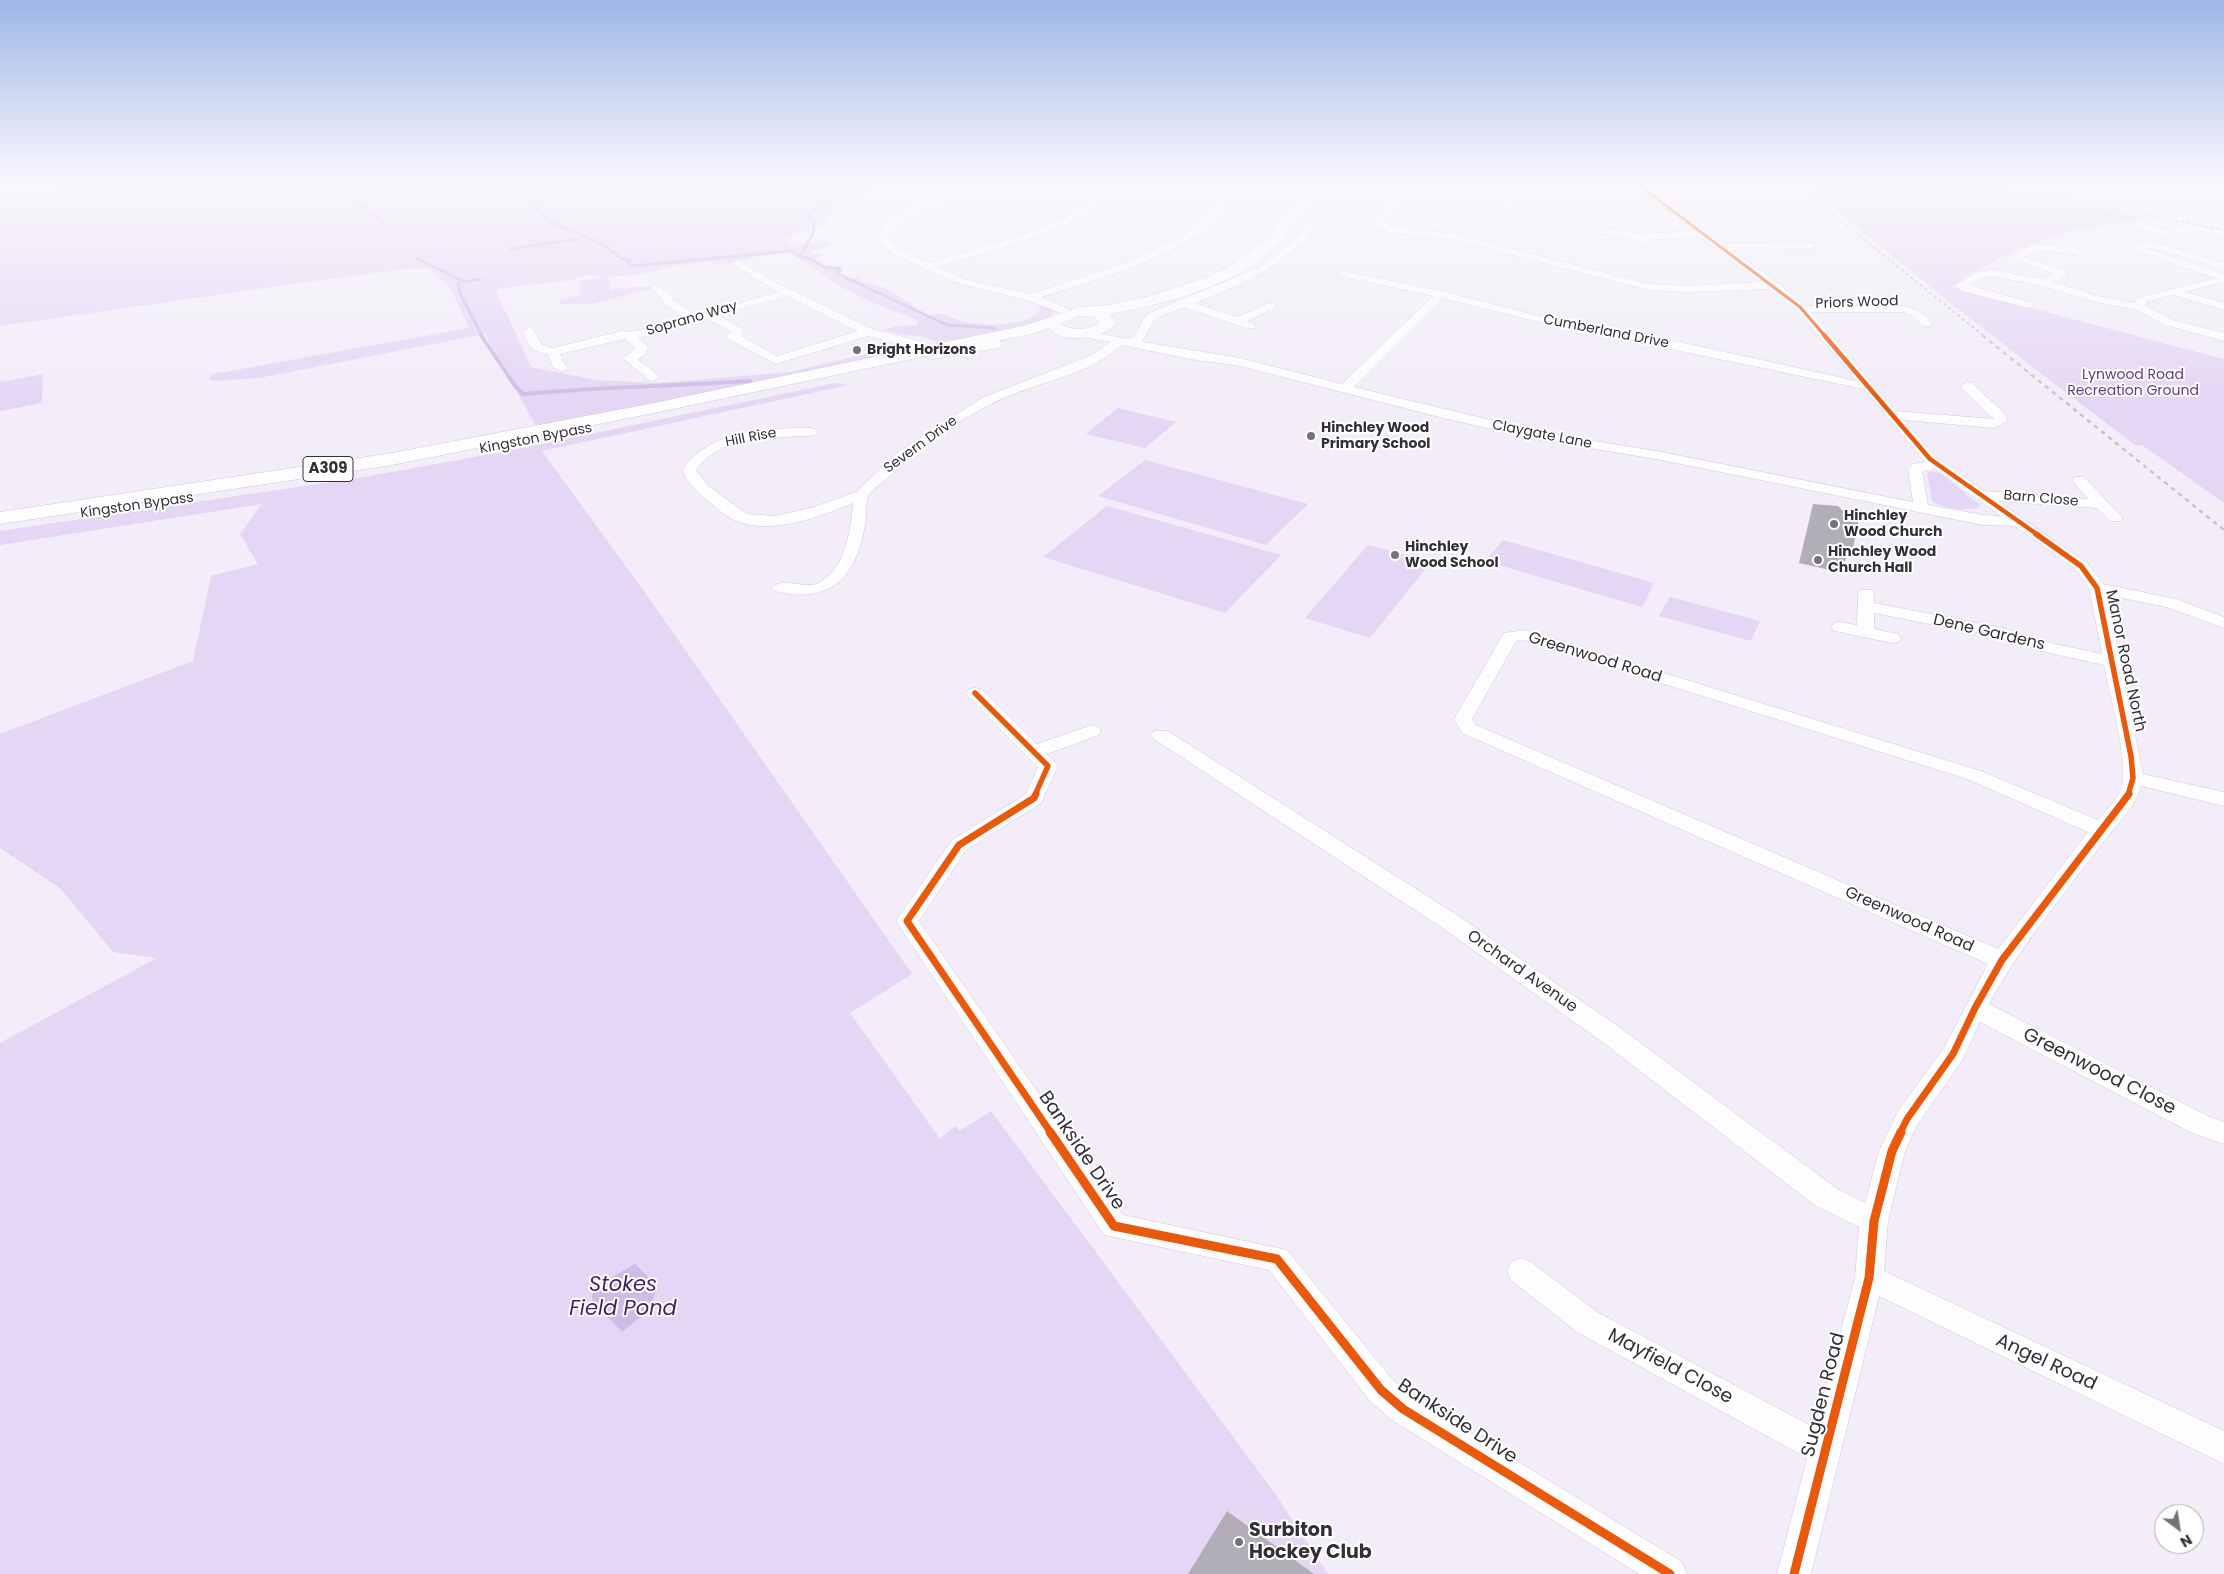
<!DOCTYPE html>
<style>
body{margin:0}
#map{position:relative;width:2224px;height:1574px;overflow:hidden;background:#f2edf8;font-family:Poppins,sans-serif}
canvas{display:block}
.north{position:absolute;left:2154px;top:1504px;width:50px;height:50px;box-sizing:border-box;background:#fff;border:1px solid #adacaf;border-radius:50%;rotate:149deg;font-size:14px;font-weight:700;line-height:20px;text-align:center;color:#322f36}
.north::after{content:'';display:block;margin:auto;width:18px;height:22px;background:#75727a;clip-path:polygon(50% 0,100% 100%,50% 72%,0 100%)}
</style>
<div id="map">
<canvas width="2224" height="1574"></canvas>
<div class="north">N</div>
</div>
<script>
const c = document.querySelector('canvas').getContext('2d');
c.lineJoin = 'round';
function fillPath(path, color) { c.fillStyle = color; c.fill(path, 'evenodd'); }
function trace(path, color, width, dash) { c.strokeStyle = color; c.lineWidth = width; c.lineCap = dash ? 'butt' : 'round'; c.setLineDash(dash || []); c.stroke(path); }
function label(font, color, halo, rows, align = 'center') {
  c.font = font + ' Poppins,sans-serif'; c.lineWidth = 4; c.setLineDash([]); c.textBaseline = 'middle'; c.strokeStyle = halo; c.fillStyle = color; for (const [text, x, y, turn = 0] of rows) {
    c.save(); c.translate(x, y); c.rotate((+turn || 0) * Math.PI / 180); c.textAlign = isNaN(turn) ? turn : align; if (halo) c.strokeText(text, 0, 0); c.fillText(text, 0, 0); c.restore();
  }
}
fillPath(new Path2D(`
 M 81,183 L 896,183 L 845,200 L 834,206 L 826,219 L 827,224 L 797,233 L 785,240 L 789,244 L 827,243 L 830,245 L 809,252 L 823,255 L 816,259 L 825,265 L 842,269 L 836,275 L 844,279 L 860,277 L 863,282 C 887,284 908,303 928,316 C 941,310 950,318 962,321 C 987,326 1018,328 1039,313 L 1040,306 L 1045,304 L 1055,308 L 1050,317 L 1040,322 L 989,335 L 950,341 L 937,342 L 920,336 L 903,335 L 883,330 L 896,326 L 916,325 L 918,321 C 894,310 869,303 847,290 C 832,282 801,257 788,253 C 769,247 724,272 709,262 L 669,267 L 651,273 L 608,277 L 611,291 L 614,289 L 651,286 L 650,289 L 591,304 L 560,304 L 559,301 L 581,295 L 579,281 L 607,277 L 588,275 L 565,281 L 495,289 L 531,367 L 596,380 L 658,383 L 790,372 L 904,345 L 913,349 L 537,428 L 485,334 L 259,378 L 212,381 L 209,379 L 213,374 L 469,328 L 451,289 L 429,269 L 408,269 L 314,281 L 0,326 L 0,198 Z
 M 1805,183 L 1973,183 L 2146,217 C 2118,225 2090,226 2062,234 C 2022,245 1985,263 1952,287 L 2224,359 L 2224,503 L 2142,445 L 2135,445 C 2023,360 1912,275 1805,183 Z
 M 43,374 L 42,403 L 0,411 L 0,382 Z
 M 835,383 L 849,385 L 542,451 L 646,594 L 912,974 L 850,1013 L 940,1139 L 955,1126 L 960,1131 L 991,1111 L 1274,1492 L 1328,1574 L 0,1574 L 0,1043 L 157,958 L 113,952 L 61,889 L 0,848 L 0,734 L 193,661 L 211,576 L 258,564 L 240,534 L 262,504 L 0,545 L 0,531 L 359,478 L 519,449 Z
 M 1118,408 L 1176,422 L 1145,448 L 1086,434 Z
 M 1145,460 L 1308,504 L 1266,545 L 1098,496 Z
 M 1931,471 L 1940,473 L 1980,505 L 1978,508 C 1964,511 1944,509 1932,501 L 1927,474 Z
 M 1107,506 L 1281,555 L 1225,613 L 1043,557 Z
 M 1503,540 L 1654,583 L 1642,607 L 1485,561 Z
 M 1368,545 L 1431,562 L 1370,638 L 1305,618 Z
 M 1670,597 L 1760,621 L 1751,641 L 1659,616 Z`), '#e4d6f4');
fillPath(new Path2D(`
 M 635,1264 L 657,1286 L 650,1309 L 622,1332 L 593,1302 L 591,1289 Z`), '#d0bbe6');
trace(new Path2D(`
 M 519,183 L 542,214 L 555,224 L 587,237 L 605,246 L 621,258 L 630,261 L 627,262 L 632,266 L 790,251 L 800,256
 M 858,183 L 857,186 L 822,203 L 808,217 L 815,223 L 813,233 L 800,257 L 806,257 L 826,268 L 839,268 L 841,270 L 836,272 L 838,274 L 947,325 L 995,328
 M 351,191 L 353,199 L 387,226
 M 510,249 L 578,239
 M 418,259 L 465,282 L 480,279
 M 459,283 L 459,291 L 482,336`), '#d0bbe6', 3);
trace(new Path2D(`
 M 481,335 L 515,386 L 523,394 C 599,387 674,386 750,381`), '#d0bbe6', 4);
fillPath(new Path2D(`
 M 1813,504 L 1838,506 L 1842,510 L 1860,514 L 1853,548 L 1848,546 L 1843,573 L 1799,563 Z
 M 1227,1511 L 1314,1574 L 1188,1574 Z`), '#b2aeb7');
const minor = new Path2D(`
 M 983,183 L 996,183 L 915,213 L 891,230 L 887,238 L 900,250 L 929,263 C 968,250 1063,228 1090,201 L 1088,197 L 1055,185 L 1054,183 C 1070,183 1091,187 1100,201 C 1075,232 977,254 938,267 L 964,279 L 1031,294 L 1131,261 L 1183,236 L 1203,221 L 1214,206 L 1214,193 L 1203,183 C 1215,183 1222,186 1225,198 C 1221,248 1082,284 1041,297 L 1073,311 L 1075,313 L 1069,316 L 1027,300 L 957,283 L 892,254 L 877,238 C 894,203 948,193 983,183 Z
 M 1401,183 L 1410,183 L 1383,221 L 1390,226 L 1454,234 L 1649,284 L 1687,286 L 1760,282 L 1701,237 L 1647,240 L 1649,242 L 1644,245 L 1626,237 L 1593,233 L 1592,231 L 1597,228 L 1622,230 L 1639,234 L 1694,231 L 1632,183 L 1641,183 L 1723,244 L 1815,243 L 1815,247 L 1811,248 L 1731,250 L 1778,283 L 1805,306 L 1905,306 L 1919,311 L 1931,322 L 1931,326 L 1923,326 L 1911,315 L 1903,312 L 1811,312 L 1896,411 L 1994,419 L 1962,389 L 1961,386 L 1967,382 L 1972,383 L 2005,414 L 2008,421 L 1994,428 L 1904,420 L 1935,456 L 1984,491 L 2088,499 L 2072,480 L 2074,477 L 2084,477 L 2120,515 L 2123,518 L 2120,521 L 2110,521 L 2097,508 L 1998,501 L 2087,563 L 2103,584 L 2176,599 L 2224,617 L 2224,628 L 2166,607 L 2107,595 L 2143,774 L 2224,792 L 2224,806 L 2141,786 C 2138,804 2112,830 2101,845 C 2062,897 2020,947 1989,1004 L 2210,1117 L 2224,1122 L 2224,1144 L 2192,1133 L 1980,1022 L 1962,1061 L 1917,1125 L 1905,1151 L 1888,1221 L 1884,1271 L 2224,1431 L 2224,1464 L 1879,1296 L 1811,1574 L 1777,1574 L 1807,1458 L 1577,1332 L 1511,1280 L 1507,1271 L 1511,1262 L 1521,1258 L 1531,1262 L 1597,1312 L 1815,1428 L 1855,1278 L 1859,1227 L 1816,1206 L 1601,1041 L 1444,929 L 1154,739 L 1151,735 L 1154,731 L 1168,731 L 1460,917 L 1619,1027 L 1836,1188 L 1865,1203 L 1879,1151 L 1898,1111 L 1944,1048 L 1988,964 L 1462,733 L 1454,719 L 1504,633 L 1525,630 L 1981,771 L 2098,820 C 2105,811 2117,800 2121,789 C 2130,765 2109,693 2104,665 L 2045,652 L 2000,638 L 1874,613 L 1874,629 L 1898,634 L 1901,638 L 1898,642 L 1892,643 L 1840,632 L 1834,631 L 1831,627 L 1834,623 L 1840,622 L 1857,625 L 1858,594 L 1860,590 L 1872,590 L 1874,594 L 1874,603 L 2003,628 L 2055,644 L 2102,654 L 2089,588 L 2075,569 L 2015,526 L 1983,525 L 1656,459 L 1540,440 L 1447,419 L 1240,366 L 1190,359 L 1122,345 C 1115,350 1108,356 1101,360 C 1067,380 1025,386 991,404 C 954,423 918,448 889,477 C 883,482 874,488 869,495 C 865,501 867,517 865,525 C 856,578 830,605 774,591 L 772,588 C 779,577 804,588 816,584 C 845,573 851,530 853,503 C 818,517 772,536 734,520 C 725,516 717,508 709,502 C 698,492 688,484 682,470 C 711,429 765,428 811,428 L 816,429 L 818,432 L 816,435 C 806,437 795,436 784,437 C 752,438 716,442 696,470 L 708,486 L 747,514 L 775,516 L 814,507 L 856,492 L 898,452 L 982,398 L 1092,355 L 1110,342 L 1078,336 L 1078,330 L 1130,339 L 1134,336 L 1147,314 L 1258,268 L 1280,252 L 1317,219 L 1322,222 L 1320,224 C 1278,269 1251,281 1195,303 L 1237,317 L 1267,304 L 1275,304 L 1275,308 L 1247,321 L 1254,324 L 1254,328 L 1246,328 L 1184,307 L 1156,318 L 1142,342 L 1240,358 L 1342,384 L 1433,296 L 1340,276 L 1340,272 L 1344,271 L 1441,291 L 1535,315 L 1689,344 L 1857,381 L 1796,309 L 1769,289 L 1687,292 L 1649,290 L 1454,240 L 1388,232 L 1376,227 L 1373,221 ZM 1443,298 L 1535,321 L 1864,389 L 1925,462 L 1913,464 L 1908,469 L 1913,502 L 1656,451 L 1540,432 L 1354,387 ZM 1935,469 L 2001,516 L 1983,515 L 1928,505 L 1922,471 ZM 1524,640 L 1967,779 L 2088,832 L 1998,949 L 1476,725 L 1472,719 L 1516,641 Z
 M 1496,183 L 1512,183 L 1521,186 L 1510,208 L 1502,206 L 1511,188 L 1497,185 Z
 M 2075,183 L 2124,183 L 2106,190 Z
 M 2200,183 L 2213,183 L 2212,185 L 2224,187 L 2224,193 L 2199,187 L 2197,185 Z
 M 2138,221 L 2166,230 L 2193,225 L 2224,231 L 2224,237 L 2193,231 L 2165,236 L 2135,226 L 2135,222 Z
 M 2146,242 L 2161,244 L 2224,263 L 2224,269 L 2156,249 L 2145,248 L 2224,274 L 2224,282 L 2185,292 L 2224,303 L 2224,310 L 2173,295 L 2146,302 L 2146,306 L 2173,320 L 2224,333 L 2224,341 L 2165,325 L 2137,310 L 2091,301 L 2042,286 L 1994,276 L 1982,277 L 1968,285 L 2033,303 L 2033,307 L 2029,308 L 1962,291 L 1955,285 L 1980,271 L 1994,270 L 2043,279 L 2054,274 L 2011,258 C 2025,242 2047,243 2067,247 C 2073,248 2080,248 2085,252 L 2080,255 L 2039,250 L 2024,257 L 2067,271 L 2067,275 L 2053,282 L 2097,296 L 2135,303 L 2137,298 L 2216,278 L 2128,248 Z
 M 738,260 L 771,280 L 872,329 L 919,341 L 935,351 L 998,340 L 1004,344 L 998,348 L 933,359 L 911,347 L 868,336 L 776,364 L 728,339 L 726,336 L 731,332 L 708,319 L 699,323 L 638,338 L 648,347 L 645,355 L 637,359 L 657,374 L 659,377 L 653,381 L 649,380 L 623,358 L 636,348 L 625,339 L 560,354 L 563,362 L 568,368 L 562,372 L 553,367 L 548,354 C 532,351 527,346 523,331 L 529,327 L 535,331 C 538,342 541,346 553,348 L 622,331 L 629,332 L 688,319 L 664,304 L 661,297 L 649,287 L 654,284 L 670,293 L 673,300 L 698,315 L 778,292 L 734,265 L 734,261 ZM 787,296 L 858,331 L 777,356 L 741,336 L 744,333 L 741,328 L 718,315 Z
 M 975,688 L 981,689 L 1037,744 L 1092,725 L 1099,727 L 1101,731 L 1099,735 L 1047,754 L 1058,766 L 1041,803 L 966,850 L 919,921 L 1123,1215 L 1287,1250 L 1392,1379 L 1414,1398 L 1682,1562 L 1687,1574 L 1639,1574 L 1392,1420 L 1370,1401 L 1269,1270 L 1104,1235 L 896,921 L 952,840 L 1026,794 L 1038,767 L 969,697 L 966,693 L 969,689 Z`);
const highway = new Path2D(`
 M 1310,183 L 1322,183 C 1307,205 1294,229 1275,247 C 1231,288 1167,303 1110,314 L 1116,323 C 1104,340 1062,344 1049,328 L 1031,334 L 654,413 L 392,465 L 0,524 L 0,512 L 392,453 L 654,403 L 1027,325 L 1079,307 L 1110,305 L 1154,295 L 1204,278 L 1228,267 L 1265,241 ZM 1079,316 L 1093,317 L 1100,322 C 1091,330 1070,332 1061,323 Z`);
trace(minor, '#cecad2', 1);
trace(highway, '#cecad2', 1);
fillPath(minor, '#fdfcfe');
fillPath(highway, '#fdfcfe');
trace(new Path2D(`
 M 1794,183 L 1984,336
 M 1987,183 L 2224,230`), '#c7c5c8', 2, [3, 3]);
trace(new Path2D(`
 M 1982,335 L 2224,530`), '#c7c5c8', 2.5, [4.5, 4.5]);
trace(new Path2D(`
 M 1636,183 L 1800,307 L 1825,336`), '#e8590c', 3);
trace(new Path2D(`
 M 1824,335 L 1930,459 L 2038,535`), '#e8590c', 4.5);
trace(new Path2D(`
 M 2036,534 L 2081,566 L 2097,588 L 2131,756 L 2133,778 L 2128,795
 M 975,693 L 1048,766 L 1035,795`), '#e8590c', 5.5);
trace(new Path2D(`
 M 1036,794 L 1034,798 L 959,845 L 907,921 L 1051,1133
 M 1900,1133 L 1907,1119 L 1953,1054 L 1975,1008 L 2002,960 L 2129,794`), '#e8590c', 7);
trace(new Path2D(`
 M 1050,1132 L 1114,1226 L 1277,1259 L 1381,1390 L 1403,1409 L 1670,1574
 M 1794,1574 L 1869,1278 L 1874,1221 L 1892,1151 L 1901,1132`), '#e8590c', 9);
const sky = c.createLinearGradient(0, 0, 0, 403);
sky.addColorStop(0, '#9eb7e7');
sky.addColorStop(0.45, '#f9f7fc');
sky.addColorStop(1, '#f9f7fc00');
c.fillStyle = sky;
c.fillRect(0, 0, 2224, 403);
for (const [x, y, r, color] of [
 [857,350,5,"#75727a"],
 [1311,436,5,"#75727a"],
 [1834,524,5,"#75727a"],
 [1395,555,5,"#75727a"],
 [1818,560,5,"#75727a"],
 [1239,1542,5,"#75727a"]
]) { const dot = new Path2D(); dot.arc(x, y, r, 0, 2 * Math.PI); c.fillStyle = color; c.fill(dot); trace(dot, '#fff', 2); }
label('14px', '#322f36', '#fff', [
 ["Priors Wood",1857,303,-2],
 ["Soprano Way",692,319,-16],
 ["Cumberland Drive",1606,332,11],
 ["Claygate Lane",1542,435,11],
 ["Hill Rise",751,438,-11],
 ["Kingston Bypass",536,439,-11],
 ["Severn Drive",921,445,-36],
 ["Barn Close",2041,499,5],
 ["Kingston Bypass",137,506,-8]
]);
label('bold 14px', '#322f36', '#fff', [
 ["Bright Horizons",867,350],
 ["Hinchley Wood",1321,428],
 ["Primary School",1321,444],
 ["Hinchley",1844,516],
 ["Wood Church",1844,532],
 ["Hinchley",1405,547],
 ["Wood School",1405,563],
 ["Hinchley Wood",1828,552],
 ["Church Hall",1828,568]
], 'left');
label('14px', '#603b81', '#fff', [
 ["Lynwood Road",2133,375],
 ["Recreation Ground",2133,391]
]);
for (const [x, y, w] of [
 [328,469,50]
]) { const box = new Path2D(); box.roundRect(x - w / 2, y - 12.5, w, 25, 4); c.fillStyle = '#fff'; c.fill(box); trace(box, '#322f36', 1); }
label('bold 15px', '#322f36', null, [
 ["A309",328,469]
]);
label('16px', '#322f36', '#fff', [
 ["Dene Gardens",1989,633,13],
 ["Greenwood Road",1595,658,17],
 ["Manor Road North",2125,661,78],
 ["Greenwood Road",1909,920,24],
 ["Orchard Avenue",1522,972,35]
]);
label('19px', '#322f36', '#fff', [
 ["Greenwood Close",2099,1072,27],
 ["Bankside Drive",1081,1151,56],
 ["Angel Road",2046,1363,25],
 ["Mayfield Close",1670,1367,28],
 ["Sugden Road",1824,1395,-76],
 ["Bankside Drive",1457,1422,33]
]);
label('bold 19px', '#322f36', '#fff', [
 ["Surbiton",1249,1531],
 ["Hockey Club",1249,1553]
], 'left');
label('italic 21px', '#421d60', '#fff', [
 ["Stokes",623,1286],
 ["Field Pond",623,1310]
]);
</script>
